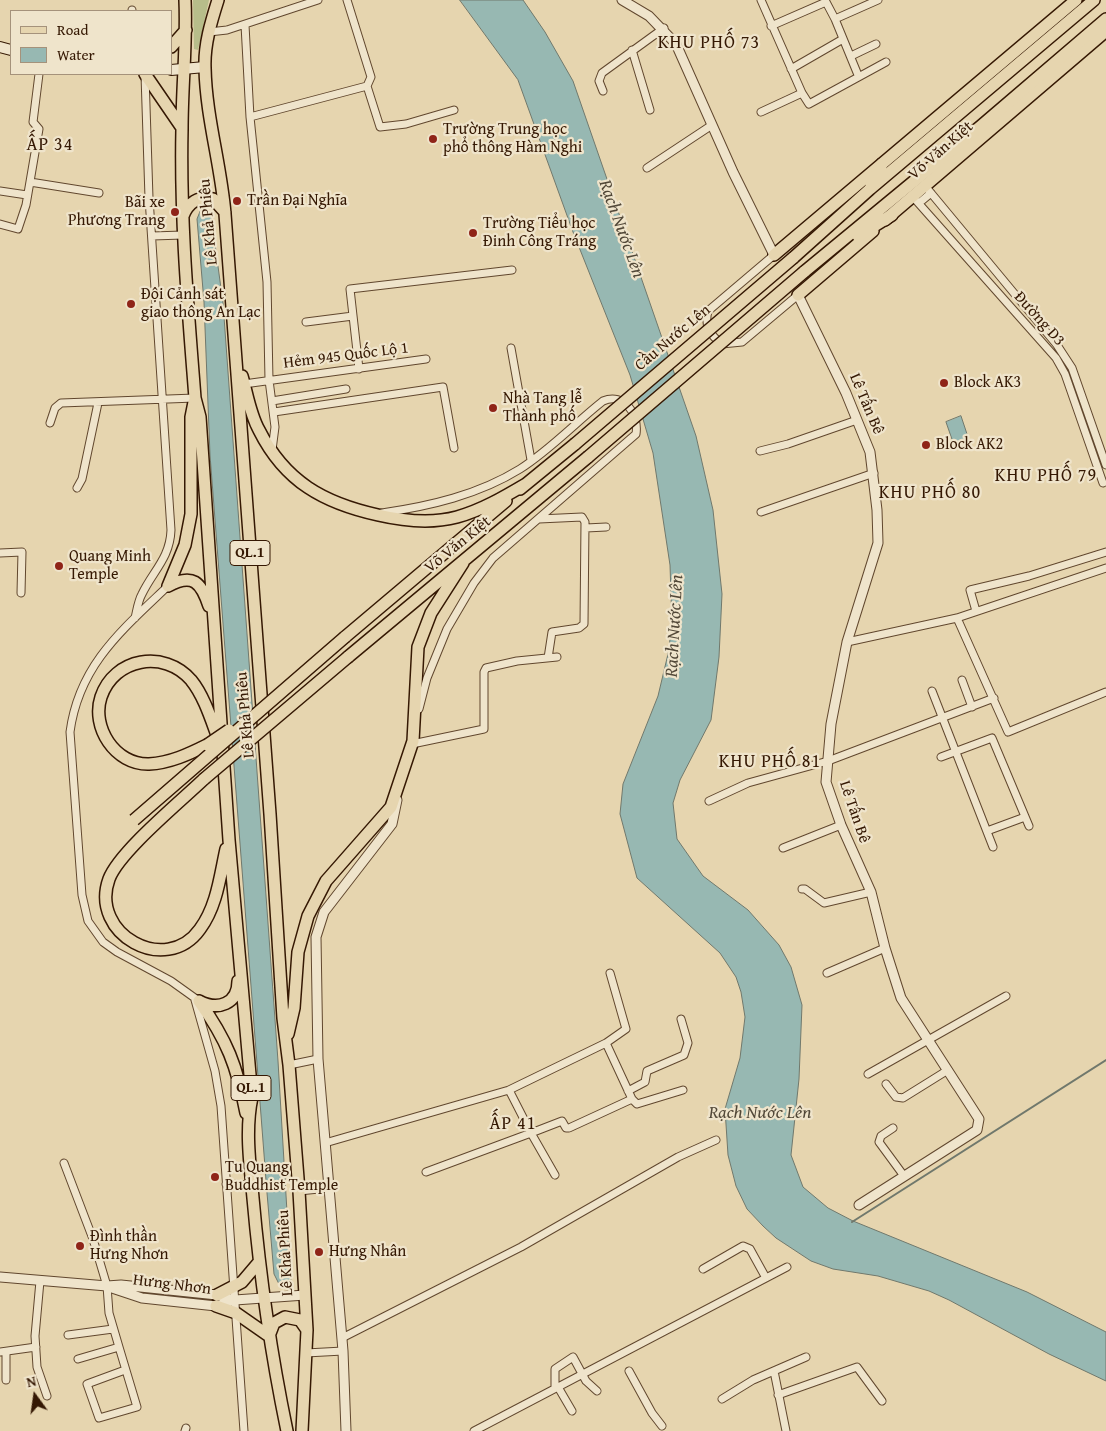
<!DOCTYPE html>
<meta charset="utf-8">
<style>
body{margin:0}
#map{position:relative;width:1106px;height:1431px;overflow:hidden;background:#e6d5af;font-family:"Gentium Book Plus",serif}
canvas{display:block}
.legend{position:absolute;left:10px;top:10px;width:162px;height:65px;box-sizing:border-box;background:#efe4cb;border:1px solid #a5927b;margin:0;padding:6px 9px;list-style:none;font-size:15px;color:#351803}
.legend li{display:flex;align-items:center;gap:10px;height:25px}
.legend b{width:25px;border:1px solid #a5927b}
.north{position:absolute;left:10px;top:1371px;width:50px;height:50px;-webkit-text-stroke:4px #efe4cb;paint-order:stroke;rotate:346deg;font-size:14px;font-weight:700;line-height:20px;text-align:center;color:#351803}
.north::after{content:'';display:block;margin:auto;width:18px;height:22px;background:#351803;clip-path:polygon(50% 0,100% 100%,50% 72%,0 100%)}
</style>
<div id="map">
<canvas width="1106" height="1431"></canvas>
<ul class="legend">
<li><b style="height:6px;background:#e6d5af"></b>Road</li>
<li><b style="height:14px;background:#97b8b2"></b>Water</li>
</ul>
<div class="north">N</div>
</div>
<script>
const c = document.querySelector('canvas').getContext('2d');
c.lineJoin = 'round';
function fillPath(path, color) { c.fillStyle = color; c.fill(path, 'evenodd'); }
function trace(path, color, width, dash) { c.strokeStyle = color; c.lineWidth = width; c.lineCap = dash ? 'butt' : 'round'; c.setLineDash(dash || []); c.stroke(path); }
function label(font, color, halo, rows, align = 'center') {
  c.font = font + ' "Gentium Book Plus",serif'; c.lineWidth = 4.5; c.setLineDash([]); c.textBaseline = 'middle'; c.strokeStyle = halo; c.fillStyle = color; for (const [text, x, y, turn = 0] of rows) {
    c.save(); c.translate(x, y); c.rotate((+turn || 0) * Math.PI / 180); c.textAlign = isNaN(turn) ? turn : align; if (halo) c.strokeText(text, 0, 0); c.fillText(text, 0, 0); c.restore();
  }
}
fillPath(new Path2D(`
 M 193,0 L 209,0 L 198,50 L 194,49 Z`), '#b7bd8a');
const water = new Path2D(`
 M 460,0 L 523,0 L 545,32 L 573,81 L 696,436 L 713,510 L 722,594 L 719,657 L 711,720 L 680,780 L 673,803 L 677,839 L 703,876 L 748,910 L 779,945 L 791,967 L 802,1005 L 799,1079 L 791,1155 L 803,1187 L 828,1208 L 853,1221 L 1027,1292 L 1106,1332 L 1106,1381 L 1049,1354 L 949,1300 L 929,1291 L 878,1276 L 833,1269 L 811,1261 L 776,1238 L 763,1226 L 747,1209 L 736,1186 L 728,1155 L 725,1109 L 740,1058 L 745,1017 L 741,992 L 736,977 L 720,953 L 637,878 L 620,814 L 623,784 L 658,696 L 668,654 L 672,625 L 670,565 L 653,453 L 630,375 L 573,232 L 518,80 Z
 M 206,208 L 211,215 L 223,303 L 278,1061 L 291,1279 L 289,1284 L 280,1286 L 274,1274 L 267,1193 L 210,455 L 204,302 L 197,219 L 201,209 Z
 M 961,416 L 970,443 L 955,448 L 946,422 Z`);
fillPath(water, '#97b8b2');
trace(water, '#70786c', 1);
trace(new Path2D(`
 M 852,1222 L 1106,1060`), '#70786c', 2);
const minor = new Path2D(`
 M 347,0 L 371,77 L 367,86
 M 761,0 L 802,93 L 809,104 L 886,62
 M 825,0 L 835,19 L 858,75
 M 132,10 L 132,11
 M 835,19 L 878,0
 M 245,25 L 250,117 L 267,282 L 269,380 L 275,427 L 272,450
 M 771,26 L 826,2
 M 209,32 L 227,30 L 318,0
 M 632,50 L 650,110
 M 851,56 L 876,44
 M 791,69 L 843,39
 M 603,91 L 599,81 L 602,73 L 664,28
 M 761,112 L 802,93
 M 250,117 L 367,86 L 380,127 L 406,124 L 454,110
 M 647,168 L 712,125
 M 30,182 L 99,193
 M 926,187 L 1057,345 L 1072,368 L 1106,465
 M 0,191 L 27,195
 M 913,197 L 1056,358 L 1065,374 L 1103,483
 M 919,203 L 931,193
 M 0,224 L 18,229 L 26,205 L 39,129 L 33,122 L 39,74
 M 152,236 L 183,235
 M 774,255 L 708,311 C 704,326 710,335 722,344 L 742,342 L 798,295
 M 306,322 L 353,316
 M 511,348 L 531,460
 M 359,369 L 350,289 L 512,270
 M 244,384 L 426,359
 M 272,401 L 346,389
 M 274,412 L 443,387 L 454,448
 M 50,423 L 55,408 L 61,403 L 195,398
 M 760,451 L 788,444 L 857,420
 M 77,488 L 82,479 L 98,403
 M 761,512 L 874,473
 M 382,513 C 430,506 478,495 520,469 C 550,450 575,423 603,401 C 624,392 639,414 636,434 L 493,558 L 474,583 L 447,629 L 427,678 L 419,709
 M 539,519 L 582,517 L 585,522 L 584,624 L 579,628 L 552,632 L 548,658
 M 586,528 L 606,527
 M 0,553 L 22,552 L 21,593
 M 168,586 C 122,630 79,665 70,732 L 82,895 L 88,921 L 103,942 L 117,952 L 171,981 L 199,1001
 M 976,611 L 970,590 L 1029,576 L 1106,552
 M 135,618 C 137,610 138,601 142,594 C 153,571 170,558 171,530 L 149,198 L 145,75
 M 957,618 L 1008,732 L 1106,692
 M 847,642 L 957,618 L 1106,568
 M 962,680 L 972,707
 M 932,691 L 993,847
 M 412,744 L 484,729 L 484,672 L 486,668 L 517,661 L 557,657
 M 941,757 L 992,738 L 1029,826
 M 709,801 L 748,783 L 828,761 L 994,698
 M 987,831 L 1025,817
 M 783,848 L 841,825
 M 802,889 L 805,889 L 824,903 L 871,892
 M 610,973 L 626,1029 L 606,1043 L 632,1099
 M 827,973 L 885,948
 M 195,1000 L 215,1071 L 221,1106 L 244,1431
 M 289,1065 L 318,1059
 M 868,1074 L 1006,996
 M 886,1084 L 896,1097 L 903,1098 L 948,1070
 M 509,1090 L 606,1043
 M 628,1091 L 645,1082 L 647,1071 L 684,1055 L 688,1043 L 681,1019
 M 893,1128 L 881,1136 L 879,1142 L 904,1176
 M 325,1143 L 509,1090 L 531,1133 L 426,1172
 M 64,1163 L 93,1239 L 107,1286 L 109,1313 L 119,1347 L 78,1359
 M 555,1175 L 531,1133 L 562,1121 L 566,1128 L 569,1128 L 632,1099 L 637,1104 L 683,1090
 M 226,1184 L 252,1185
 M 299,1191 L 329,1188
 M 703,1269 L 743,1246 L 750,1249 L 766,1278
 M 40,1281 L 35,1336 L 37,1367 L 47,1396
 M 68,1335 L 113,1329
 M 342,1338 L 521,1247 L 678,1157 L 716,1140
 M 119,1347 L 137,1407 L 99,1418 L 87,1384 L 125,1370
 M 0,1352 L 36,1347
 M 306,1353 L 343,1351
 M 629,1371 L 652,1413 L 662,1426
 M 774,1371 L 786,1431
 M 6,1380 L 6,1352
 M 558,1387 L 572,1411
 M 555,1388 L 555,1369 L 573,1357 L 586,1381 L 597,1391
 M 778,1395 L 857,1367 L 882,1401
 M 722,1399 L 753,1380 L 806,1357
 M 185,1431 L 186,1428
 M 474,1431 L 787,1267`);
const tertiary = new Path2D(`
 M 622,0 L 649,16 L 676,44 L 733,172 L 774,255
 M 798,295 L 846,393 L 870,452 L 877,510 L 878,543 L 847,642 L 831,724 L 826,782 L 841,825 L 871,892 L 885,948 L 901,998 L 979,1119 L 977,1130 L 859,1205
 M 0,1277 L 107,1286 L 121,1285 L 217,1295 L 235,1300
 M 109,1287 L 142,1298 L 216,1306 L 235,1300 L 305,1295
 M 346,1431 L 343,1351 L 318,1059 L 316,937 L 324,912 L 392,824 L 397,800`);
const secondary = new Path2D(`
 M 0,47 L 11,50
 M 171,70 L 205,67`);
const primary = new Path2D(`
 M 885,220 L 1106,31
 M 774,255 L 1076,0
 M 798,295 L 873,231`);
const trunk = new Path2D(`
 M 185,0 C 187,43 182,85 182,129 C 180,219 188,308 195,398 L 200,417 L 229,840 L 252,1097 C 245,1130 250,1164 253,1198 C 260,1277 271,1354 287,1431
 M 218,0 C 211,22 204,45 205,68 C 206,117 221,165 225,214 L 270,814 L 283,1018 L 289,1065 L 299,1191 L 307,1330 L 302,1431
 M 171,47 L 186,30
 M 145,74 L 182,128
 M 871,185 L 882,164
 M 183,216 C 188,203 199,195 213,199 L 225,212
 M 858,236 L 892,215
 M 793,258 L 870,189 L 1094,0
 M 804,272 L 981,126 L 1106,19
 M 242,376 C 247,393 250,414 259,430 C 285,482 324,503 378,515 C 404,521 431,524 457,517 C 482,510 504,497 526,484
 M 520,489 L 575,444
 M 168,586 L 185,545 L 191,514 L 191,417 L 194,402
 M 168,586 C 193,573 201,582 209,606
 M 345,637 L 506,501
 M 348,657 L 588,457
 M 207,745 C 189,754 170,763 149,764 C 115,765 91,727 101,697 C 114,658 164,649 191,680 C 204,696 211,719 218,738
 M 204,779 C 181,801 119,852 109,879 C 89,934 166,977 200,929 C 217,906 220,876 226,849
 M 199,1001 C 227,1040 237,1066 246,1113
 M 199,1001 C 218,1011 238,1004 238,981
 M 288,1034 L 294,1008 L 298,952 L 308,916 L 326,881 L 391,807 L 413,741 L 418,647 L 431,613 L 463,563
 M 217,1295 L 242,1282 L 259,1262
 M 216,1306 L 236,1313 L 269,1336
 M 269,1336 L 274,1323 L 285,1317 L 300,1320 L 307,1330`);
trace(minor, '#61472e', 9);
trace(tertiary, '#61472e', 11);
trace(secondary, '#351803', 12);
trace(primary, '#351803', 14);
trace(trunk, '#351803', 14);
trace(minor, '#efe4cb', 7);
trace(tertiary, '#efe4cb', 9);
trace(secondary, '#efe4cb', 10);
trace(primary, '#e6d5af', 11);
trace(trunk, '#e6d5af', 11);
const trunkBridge = new Path2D(`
 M 575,444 L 793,258
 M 588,457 L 804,272
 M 207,745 L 229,730
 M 204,779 L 348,657
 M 134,820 L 345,637`);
trace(trunkBridge, '#351803', 14, []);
trace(trunkBridge, '#e6d5af', 11);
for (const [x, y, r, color] of [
 [433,139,5,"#8f2418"],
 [237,201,5,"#8f2418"],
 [175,212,5,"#8f2418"],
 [473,233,5,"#8f2418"],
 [131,304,5,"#8f2418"],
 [944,383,5,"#8f2418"],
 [493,408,5,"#8f2418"],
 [926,445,5,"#8f2418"],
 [59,566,5,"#8f2418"],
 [215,1177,5,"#8f2418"],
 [80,1246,5,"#8f2418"],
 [319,1252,5,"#8f2418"]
]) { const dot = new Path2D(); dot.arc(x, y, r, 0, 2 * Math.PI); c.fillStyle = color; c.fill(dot); trace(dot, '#efe4cb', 2); }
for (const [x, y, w] of [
 [250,553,40],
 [251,1088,40]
]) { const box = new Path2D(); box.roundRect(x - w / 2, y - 12.5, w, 25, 4); c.fillStyle = '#efe4cb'; c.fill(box); trace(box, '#351803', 1); }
label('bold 15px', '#351803', null, [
 ["QL.1",250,553],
 ["QL.1",251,1088]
]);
label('16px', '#351803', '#efe4cb', [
 ["Trường Trung học",443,130],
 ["phổ thông Hàm Nghi",443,148],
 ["Trần Đại Nghĩa",247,201],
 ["Bãi xe",165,203,"right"],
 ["Phương Trang",165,221,"right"],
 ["Trường Tiểu học",483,224],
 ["Đinh Công Tráng",483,242],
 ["Đội Cảnh sát",141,295],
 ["giao thông An Lạc",141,313],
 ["Block AK3",954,383],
 ["Nhà Tang lễ",503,399],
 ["Thành phố",503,417],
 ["Block AK2",936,445],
 ["Quang Minh",69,557],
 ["Temple",69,575],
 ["Tu Quang",225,1168],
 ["Buddhist Temple",225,1186],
 ["Đình thần",90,1237],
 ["Hưng Nhơn",90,1255],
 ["Hưng Nhân",329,1252]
], 'left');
label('16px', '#351803', '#efe4cb', [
 ["Võ Văn Kiệt",941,151,-41],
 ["Lê Khả Phiêu",209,222,-95],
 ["Đường D3",1039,319,48],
 ["Cầu Nước Lên",673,338,-40],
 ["Hẻm 945 Quốc Lộ 1",346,356,-7],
 ["Lê Tấn Bê",866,404,67],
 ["Võ Văn Kiệt",458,545,-39],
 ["Lê Khả Phiêu",246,715,-95],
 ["Lê Tấn Bê",854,812,71],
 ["Lê Khả Phiêu",286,1253,-93],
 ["Hưng Nhơn",172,1285,7]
]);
c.letterSpacing = '1px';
label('18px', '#351803', '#efe4cb', [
 ["KHU PHỐ 73",709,43],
 ["ẤP 34",50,145],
 ["KHU PHỐ 79",1046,476],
 ["KHU PHỐ 80",930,493],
 ["KHU PHỐ 81",770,762],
 ["ẤP 41",513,1124]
]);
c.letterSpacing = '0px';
label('italic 18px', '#524838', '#efe4cb', [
 ["Rạch Nước Lên",621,229,70],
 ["Rạch Nước Lên",675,626,-87],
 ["Rạch Nước Lên",760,1113]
]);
</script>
